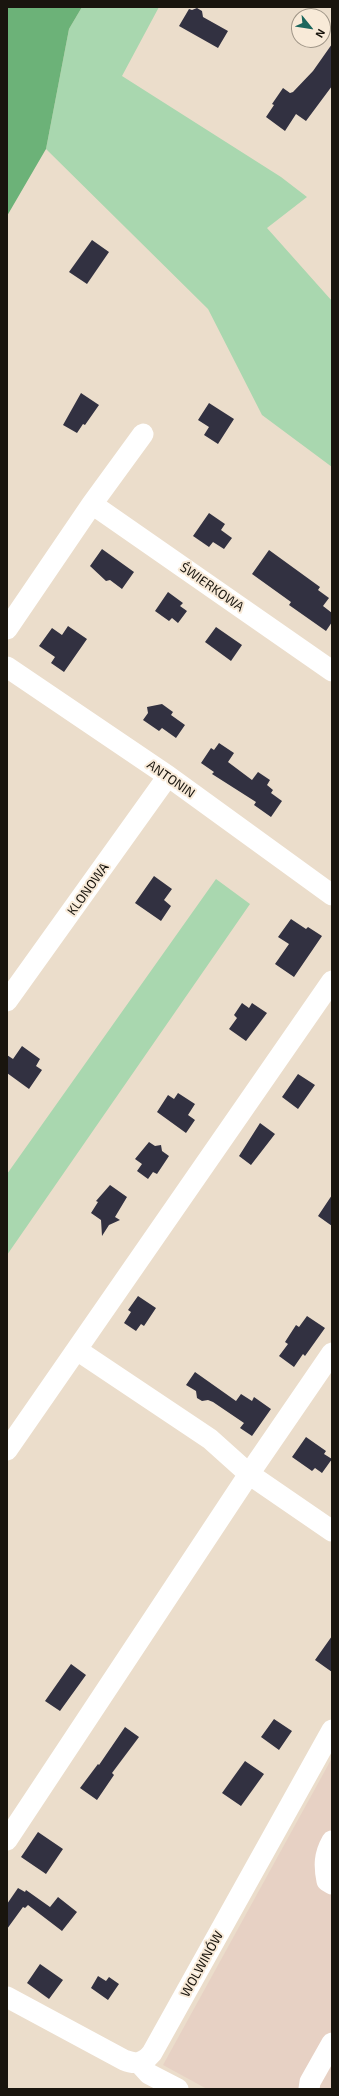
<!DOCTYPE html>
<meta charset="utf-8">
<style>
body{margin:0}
#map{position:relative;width:339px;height:2096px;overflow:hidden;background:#ebddcb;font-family:"Exo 2",sans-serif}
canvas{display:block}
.frame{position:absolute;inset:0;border:8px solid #19150e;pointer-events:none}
.north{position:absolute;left:291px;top:8px;width:40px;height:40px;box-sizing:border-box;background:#f8ead8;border:1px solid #9f9587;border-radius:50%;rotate:120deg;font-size:11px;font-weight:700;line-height:16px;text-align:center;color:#19150e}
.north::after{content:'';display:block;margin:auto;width:14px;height:18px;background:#1c665d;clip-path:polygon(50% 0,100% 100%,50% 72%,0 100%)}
</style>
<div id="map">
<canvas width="339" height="2096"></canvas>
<div class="frame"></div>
<div class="north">N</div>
</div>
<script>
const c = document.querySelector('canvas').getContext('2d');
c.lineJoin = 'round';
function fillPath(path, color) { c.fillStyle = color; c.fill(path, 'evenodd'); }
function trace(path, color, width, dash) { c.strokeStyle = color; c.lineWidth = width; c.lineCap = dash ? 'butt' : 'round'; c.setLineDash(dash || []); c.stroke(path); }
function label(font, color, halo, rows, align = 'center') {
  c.font = font + ' "Exo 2",sans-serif'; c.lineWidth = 4; c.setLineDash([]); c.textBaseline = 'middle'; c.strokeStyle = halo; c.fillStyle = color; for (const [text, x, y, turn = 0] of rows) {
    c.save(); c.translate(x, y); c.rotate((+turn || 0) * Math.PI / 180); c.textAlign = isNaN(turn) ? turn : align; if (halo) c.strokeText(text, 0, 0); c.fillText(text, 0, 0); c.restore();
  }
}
fillPath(new Path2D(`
 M 332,1758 L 332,2089 L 207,2089 L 163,2065 Z`), '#e7d1c4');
fillPath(new Path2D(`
 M 82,7 L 159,7 L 122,76 L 281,177 L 307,197 L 267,228 L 332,301 L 332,467 L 262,415 L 208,309 L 46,149 L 69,29 Z
 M 216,879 L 250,904 L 7,1255 L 7,1174 Z`), '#a9d7af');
fillPath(new Path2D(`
 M 7,7 L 82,7 L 69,29 L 46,149 L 7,216 Z`), '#6cb278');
fillPath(new Path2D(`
 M 197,8 L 202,11 L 203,17 L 228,31 L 218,48 L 179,26 L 189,9 L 192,10 Z
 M 332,44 L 332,86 L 306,121 L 296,114 L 285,131 L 266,117 L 274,105 L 272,104 L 283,88 L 290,93 L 293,92 L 313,71 Z
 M 92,240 L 109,252 L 87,284 L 69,272 Z
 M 81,393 L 99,405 L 85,425 L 83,424 L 77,433 L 63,425 Z
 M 209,403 L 234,419 L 218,444 L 204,435 L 209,427 L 198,420 Z
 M 209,513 L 225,524 L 221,530 L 232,538 L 224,549 L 213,542 L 209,547 L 193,536 Z
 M 102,549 L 134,572 L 122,589 L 110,580 L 106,581 L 90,566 Z
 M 269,550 L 320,587 L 318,590 L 329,598 L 323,606 L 332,613 L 332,622 L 326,631 L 289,605 L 291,602 L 252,574 Z
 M 168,592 L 183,603 L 180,606 L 187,611 L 178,623 L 172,618 L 169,621 L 155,611 Z
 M 68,626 L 87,639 L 64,672 L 51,663 L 55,657 L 39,646 L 52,628 L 62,635 Z
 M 216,627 L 242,645 L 231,661 L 205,642 Z
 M 162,704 L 173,712 L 171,715 L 185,725 L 176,738 L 162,728 L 159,731 L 143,720 L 148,713 L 147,707 Z
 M 219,743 L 234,753 L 228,762 L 252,780 L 258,772 L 270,780 L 267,785 L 273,790 L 271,793 L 282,801 L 271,817 L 254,805 L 256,802 L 212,774 L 214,772 L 201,763 L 211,748 L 214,750 Z
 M 154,876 L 172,889 L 164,900 L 171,906 L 161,921 L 135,903 Z
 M 291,919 L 306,929 L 308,927 L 322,936 L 294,977 L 275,964 L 289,944 L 278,937 Z
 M 242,1003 L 249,1008 L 252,1003 L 267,1013 L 246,1041 L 229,1029 L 237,1018 L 234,1015 Z
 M 22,1046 L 40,1059 L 36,1066 L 42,1070 L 29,1089 L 7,1073 L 7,1055 L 13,1059 Z
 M 298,1074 L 315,1085 L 298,1109 L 282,1097 Z
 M 178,1093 L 195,1104 L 188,1115 L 195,1120 L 186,1133 L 157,1112 L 168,1095 L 174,1099 Z
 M 260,1123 L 275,1134 L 251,1165 L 239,1156 Z
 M 149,1142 L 155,1146 L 161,1145 L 162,1151 L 169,1156 L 157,1174 L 153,1172 L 148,1179 L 137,1171 L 142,1164 L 135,1159 Z
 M 110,1185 L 127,1197 L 115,1217 L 120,1220 L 109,1225 L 102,1236 L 101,1220 L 91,1213 L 98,1202 L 96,1201 Z
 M 332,1195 L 332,1226 L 318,1216 Z
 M 138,1296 L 156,1308 L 144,1326 L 141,1324 L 136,1331 L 124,1323 L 131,1312 L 128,1310 Z
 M 307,1316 L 325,1328 L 305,1356 L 303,1354 L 294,1367 L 279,1356 L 288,1344 L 285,1342 L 296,1325 L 299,1327 Z
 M 195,1372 L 236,1401 L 241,1394 L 252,1401 L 254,1397 L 271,1409 L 252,1436 L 240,1428 L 244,1423 L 213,1402 L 208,1400 L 202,1401 L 197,1398 L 196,1391 L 186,1385 Z
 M 306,1437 L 326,1451 L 324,1454 L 332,1459 L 322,1473 L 315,1468 L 312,1471 L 292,1457 Z
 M 332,1636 L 332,1672 L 315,1660 Z
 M 71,1664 L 86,1675 L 60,1711 L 45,1701 Z
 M 274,1719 L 292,1731 L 279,1750 L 261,1737 Z
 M 125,1727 L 139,1737 L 112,1773 L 114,1775 L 97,1800 L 80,1788 L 98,1764 L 99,1765 Z
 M 245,1761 L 264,1774 L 241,1806 L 222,1793 Z
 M 38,1832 L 63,1849 L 46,1874 L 21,1857 Z
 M 18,1888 L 25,1892 L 26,1890 L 50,1907 L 58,1897 L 77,1912 L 62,1931 L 28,1905 L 25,1908 L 23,1907 L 7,1929 L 7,1904 Z
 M 40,1964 L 63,1980 L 49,1999 L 27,1983 Z
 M 98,1976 L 106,1981 L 109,1977 L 119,1984 L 108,2000 L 91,1988 Z`), '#323141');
trace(new Path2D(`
 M 92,504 L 332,671
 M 7,629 L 92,504 L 143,434
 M 7,667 L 168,776 L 332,895
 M 7,1001 L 168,776
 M 77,1350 L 210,1439 L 249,1474 L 332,1531
 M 7,1450 L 332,981
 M 7,1840 L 249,1474 L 332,1353
 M 332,1841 C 324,1855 324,1866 327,1881 L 332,1884
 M 7,1997 L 124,2060 C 136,2065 144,2063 152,2053 L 332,1730
 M 139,2063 L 149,2074 L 178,2089
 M 309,2089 L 310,2082 L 332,2043`), '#fff', 21);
label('13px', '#19150e', '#f8ead8', [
 ["ŚWIERKOWA",212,587,35],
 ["ANTONIN",171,779,35],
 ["KLONOWA",88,889,-54],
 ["WOLWINÓW",202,1964,-61]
]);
</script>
